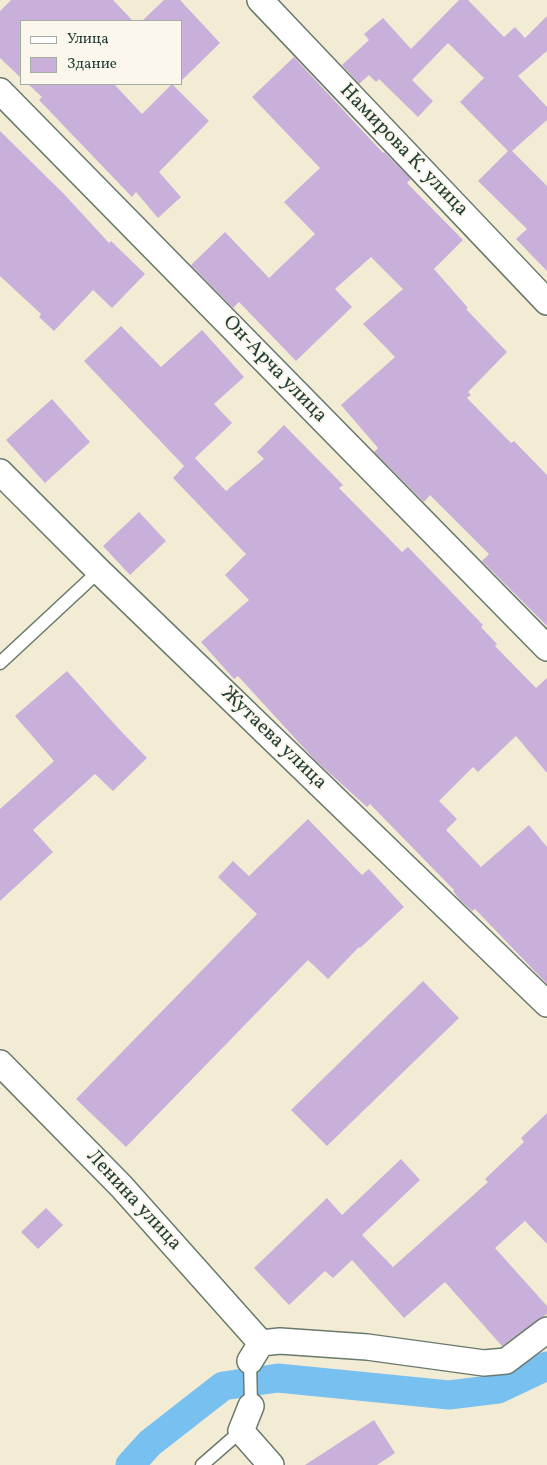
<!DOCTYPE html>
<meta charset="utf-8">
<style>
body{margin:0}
#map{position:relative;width:547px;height:1465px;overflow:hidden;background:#f3ecd5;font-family:Vollkorn,serif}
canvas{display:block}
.legend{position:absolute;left:20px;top:20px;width:162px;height:65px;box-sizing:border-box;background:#fbf7ec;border:1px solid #a3ada2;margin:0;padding:6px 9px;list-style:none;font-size:15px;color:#1f3d34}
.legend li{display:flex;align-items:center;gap:10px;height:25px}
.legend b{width:25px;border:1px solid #a3ada2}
</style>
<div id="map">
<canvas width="547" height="1465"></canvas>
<ul class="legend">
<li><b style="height:6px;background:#fff"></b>Улица</li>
<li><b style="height:14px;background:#c8b0db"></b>Здание</li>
</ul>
</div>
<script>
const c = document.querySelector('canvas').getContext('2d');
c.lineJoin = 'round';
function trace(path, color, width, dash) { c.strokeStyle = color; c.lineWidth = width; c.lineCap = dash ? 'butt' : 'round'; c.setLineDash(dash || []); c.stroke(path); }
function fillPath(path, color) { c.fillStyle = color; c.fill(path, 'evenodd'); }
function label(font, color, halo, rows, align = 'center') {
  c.font = font + ' Vollkorn,serif'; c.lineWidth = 4; c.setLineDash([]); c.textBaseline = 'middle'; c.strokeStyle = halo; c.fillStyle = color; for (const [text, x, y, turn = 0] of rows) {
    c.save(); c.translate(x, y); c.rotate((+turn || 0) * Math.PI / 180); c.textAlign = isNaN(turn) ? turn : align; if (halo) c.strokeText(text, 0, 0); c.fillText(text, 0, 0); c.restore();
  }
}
trace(new Path2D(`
 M 130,1465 L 150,1443 L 223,1386 L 278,1378 L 449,1395 L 498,1389 L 547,1366`), '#78c0f0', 29);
fillPath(new Path2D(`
 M 11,0 L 113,0 L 133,21 L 21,21 L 21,78 L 0,58 L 0,11 Z
 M 164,0 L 180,0 L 220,43 L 181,81 L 181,21 L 142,21 Z
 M 459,0 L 468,0 L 504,37 L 515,27 L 525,38 L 547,16 L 547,51 L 518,76 L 547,107 L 547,120 L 512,151 L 547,186 L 547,271 L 516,239 L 527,229 L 478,181 L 508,151 L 460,102 L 484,78 L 448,43 L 412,80 L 433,101 L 418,117 L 379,79 L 376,82 L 369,75 L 359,84 L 342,65 L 369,40 L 364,34 L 383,18 L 411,49 Z
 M 294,57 L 383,153 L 384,152 L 411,179 L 407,183 L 463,240 L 434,269 L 468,308 L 466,309 L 507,352 L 468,392 L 471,395 L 467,398 L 511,443 L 514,441 L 547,475 L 547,626 L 482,561 L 489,554 L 430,495 L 424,502 L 374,452 L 378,448 L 341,405 L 395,357 L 363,324 L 403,289 L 371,257 L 335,289 L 352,307 L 296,361 L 239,302 L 233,308 L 191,265 L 225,232 L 269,278 L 315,234 L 284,202 L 320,168 L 252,97 Z
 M 28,84 L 114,84 L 142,114 L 172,84 L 209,121 L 159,172 L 181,197 L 158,218 L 136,192 L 132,197 L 39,100 L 42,97 Z
 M 0,131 L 64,194 L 109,243 L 111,241 L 145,274 L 112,308 L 93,290 L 54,331 L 39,317 L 41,314 L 0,276 Z
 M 121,326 L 161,367 L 202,330 L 244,377 L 214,404 L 232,423 L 195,458 L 226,491 L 264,459 L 257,452 L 284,425 L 343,485 L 339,488 L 402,552 L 408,547 L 483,625 L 481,627 L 497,644 L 495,646 L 536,688 L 547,678 L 547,773 L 516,736 L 478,772 L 473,767 L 439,801 L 457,819 L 446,830 L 481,867 L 529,825 L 547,847 L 547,984 L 475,909 L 472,911 L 460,900 L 453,891 L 454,890 L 370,804 L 367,807 L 314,759 L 238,676 L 234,679 L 201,642 L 249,600 L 225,575 L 246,554 L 173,478 L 184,466 L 84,361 Z
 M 52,399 L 90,442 L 45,483 L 6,440 Z
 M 139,512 L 166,541 L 130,575 L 103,546 Z
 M 67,671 L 118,728 L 147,758 L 113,791 L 95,774 L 33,830 L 53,852 L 0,901 L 0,809 L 54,761 L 15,716 Z
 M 308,819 L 362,875 L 369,869 L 404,907 L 360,948 L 359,947 L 328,979 L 308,960 L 126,1147 L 76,1099 L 257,914 L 218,877 L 233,861 L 249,876 Z
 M 423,981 L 459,1018 L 327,1146 L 291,1110 Z
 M 547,1113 L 547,1244 L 525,1221 L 495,1248 L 547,1306 L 547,1314 L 502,1346 L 445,1282 L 404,1318 L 352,1260 L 333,1278 L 325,1271 L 289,1305 L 254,1268 L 327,1198 L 342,1215 L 401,1159 L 420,1180 L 362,1235 L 393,1267 L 488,1182 L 485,1179 L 524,1142 L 521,1138 Z
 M 46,1208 L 63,1225 L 38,1249 L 21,1232 Z
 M 374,1420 L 395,1453 L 377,1465 L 305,1465 Z`), '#c8b0db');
const service = new Path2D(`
 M 0,663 L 99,571
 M 250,1361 L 251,1406
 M 202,1465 L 241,1431`);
const minor = new Path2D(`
 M 260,0 L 547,302
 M 0,91 L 547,648
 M 0,472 L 99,571 L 547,1004
 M 0,1063 L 121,1186 L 261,1343
 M 250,1361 L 261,1343 L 280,1341 L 367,1347 L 484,1363 L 506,1361 L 547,1330
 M 251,1406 L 241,1431 L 271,1465`);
trace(service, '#697a6c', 15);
trace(minor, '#697a6c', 28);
trace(service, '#fff', 12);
trace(minor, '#fff', 25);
label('20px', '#1f3d34', '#fbf7ec', [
 ["Намирова К. улица",403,151,46],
 ["Он-Арча улица",274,370,46],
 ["Жутаева улица",273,739,44],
 ["Ленина улица",133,1201,47]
]);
</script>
